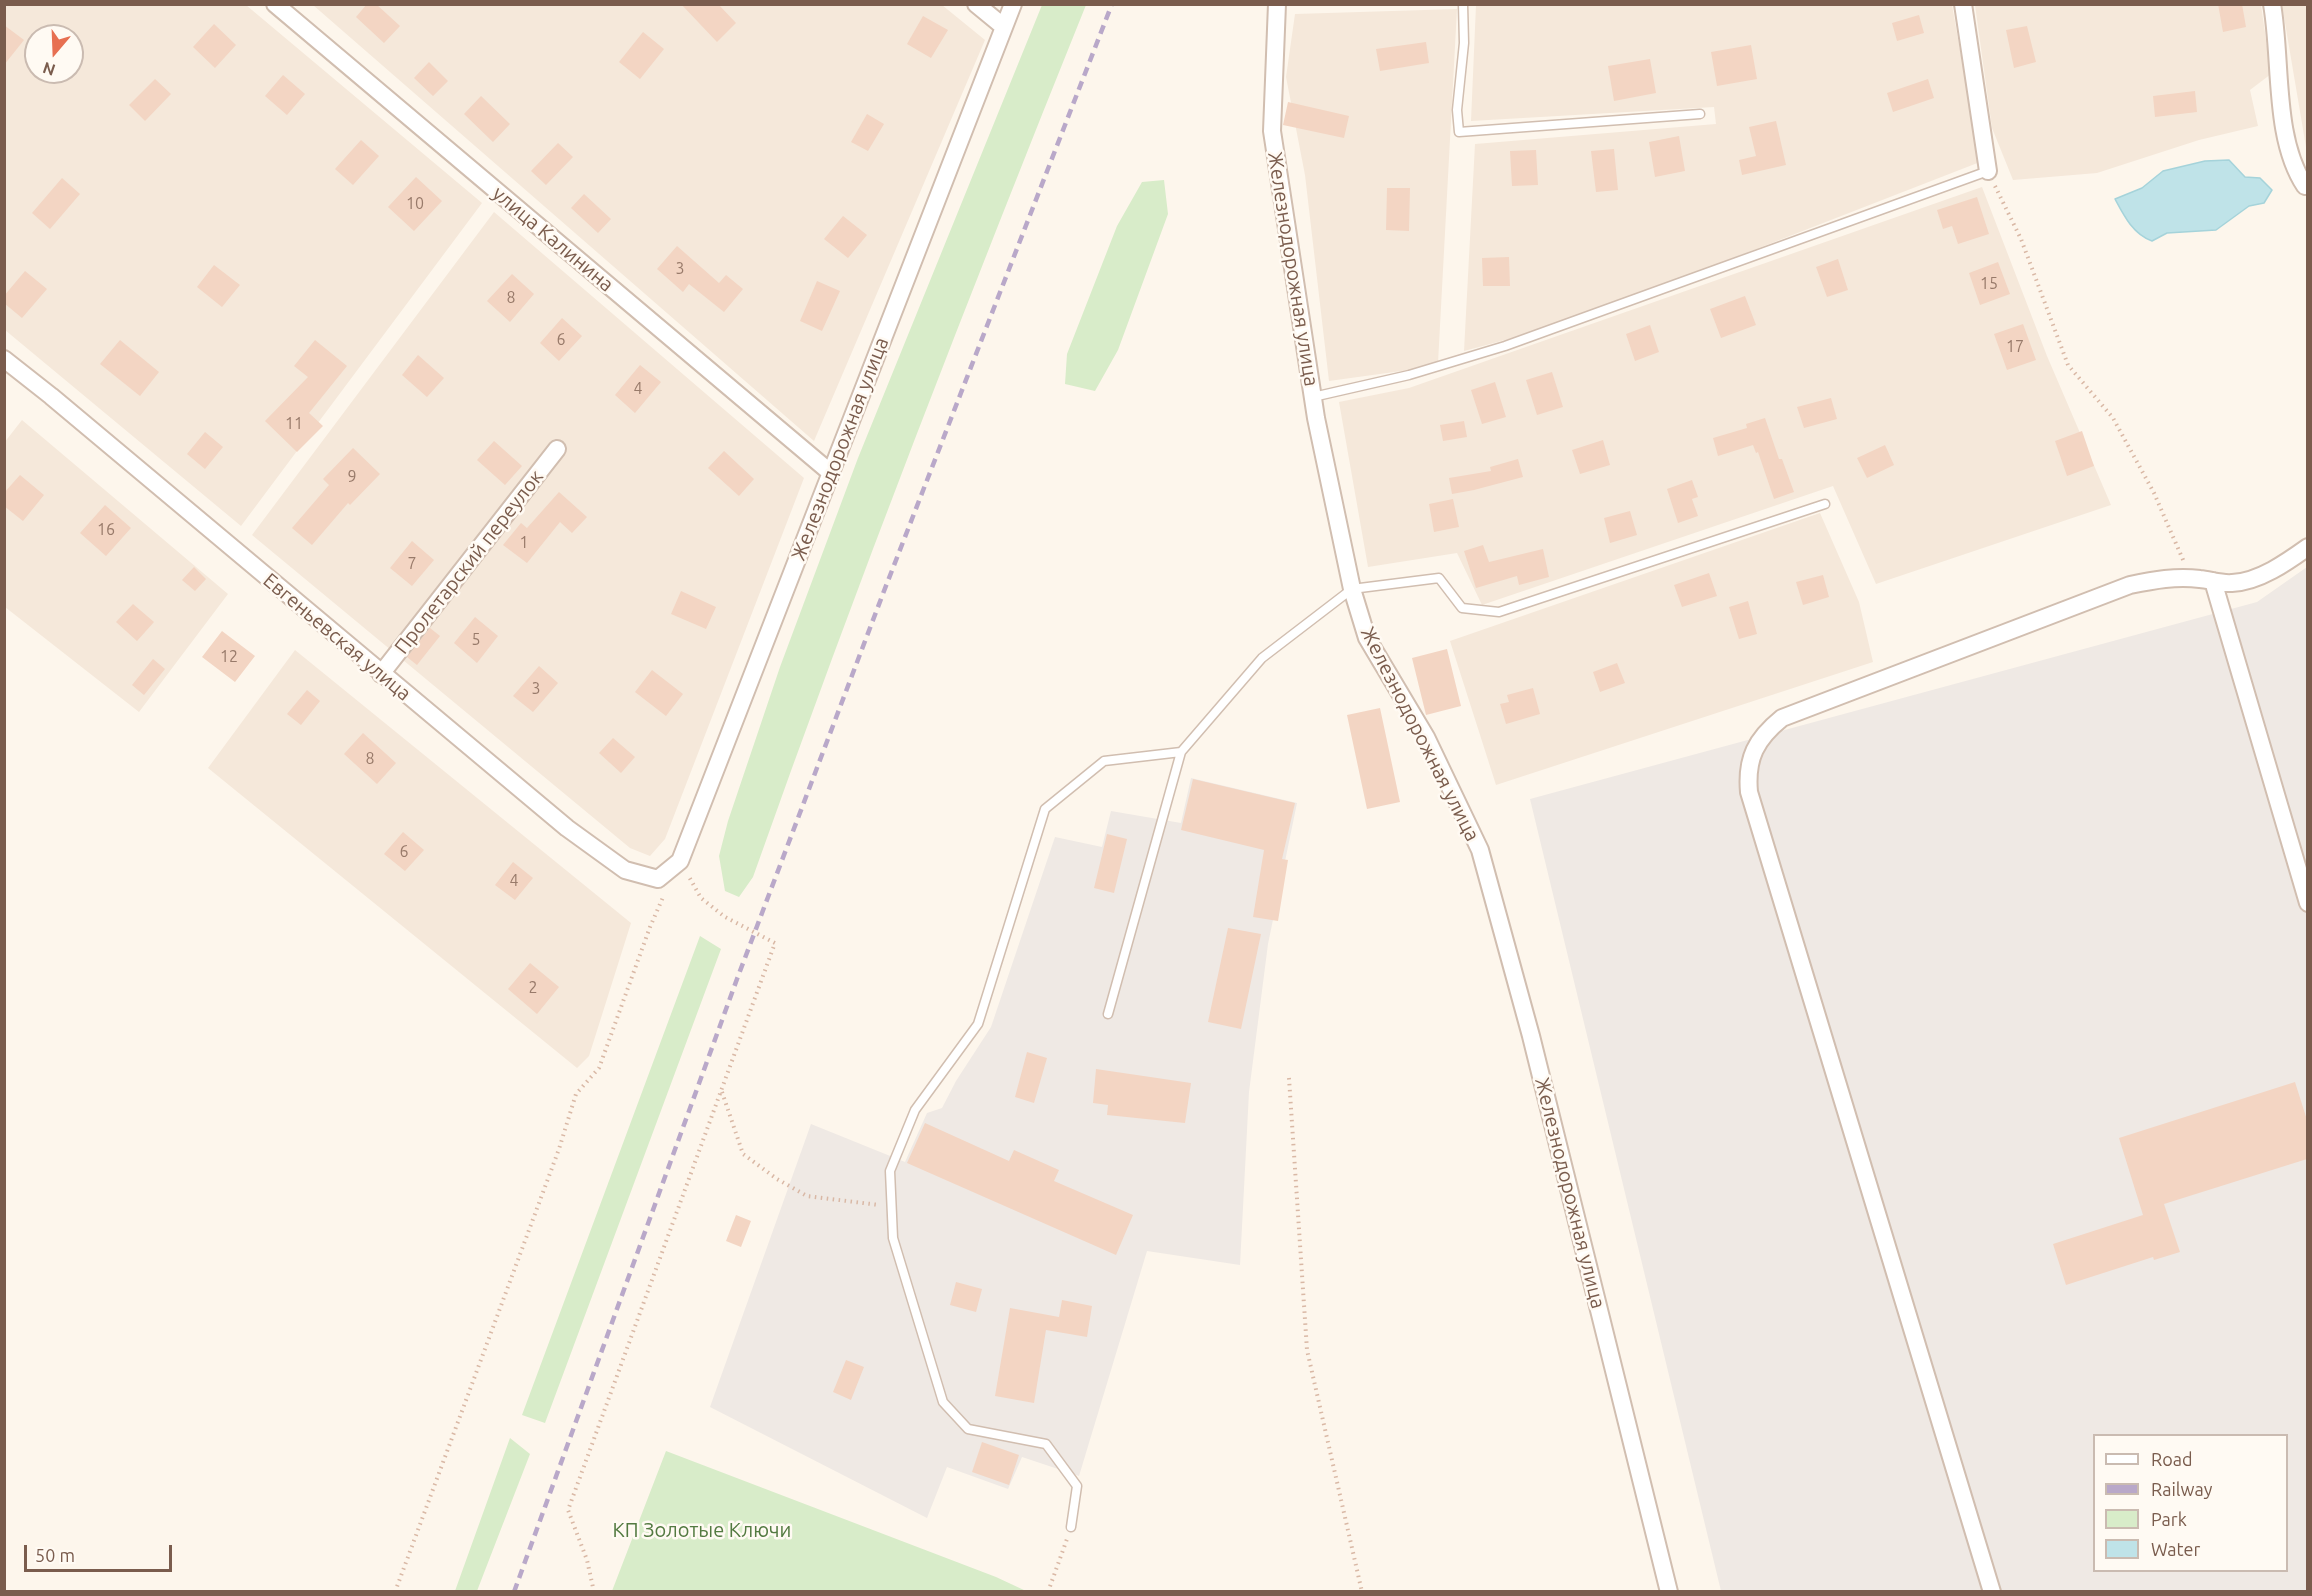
<!DOCTYPE html>
<meta charset="utf-8">
<style>
body{margin:0}
#map{position:relative;width:2312px;height:1596px;overflow:hidden;background:#fdf6ec;font-family:Ubuntu,sans-serif}
canvas{display:block}
.frame{position:absolute;inset:0;border:6px solid #7a5c4d;pointer-events:none}
.legend{position:absolute;left:2093px;top:1434px;width:195px;height:138px;box-sizing:border-box;background:#fffaf3;border:2px solid #cabbb1;margin:0;padding:8px 10px;list-style:none;font-size:18px;color:#7a5c4d}
.legend li{display:flex;align-items:center;gap:12px;height:30px}
.legend b{width:30px;border:2px solid #cabbb1}
.north{position:absolute;left:24px;top:24px;width:60px;height:60px;box-sizing:border-box;background:#fffaf3;border:2px solid #cabbb1;border-radius:50%;rotate:199deg;font-size:16px;font-weight:700;line-height:24px;text-align:center;color:#7a5c4d}
.north::after{content:'';display:block;margin:auto;width:21px;height:27px;background:#e76f51;clip-path:polygon(50% 0,100% 100%,50% 72%,0 100%)}
.scale{position:absolute;left:24px;top:1545px;width:148px;height:27px;box-sizing:border-box;border:3px solid #7a5c4d;border-top:0;padding-left:8px;font-size:18px;line-height:21px;white-space:nowrap;color:#7a5c4d;-webkit-text-stroke:4px #fffaf3;paint-order:stroke}
</style>
<div id="map">
<canvas width="2312" height="1596"></canvas>
<div class="frame"></div>
<ul class="legend">
<li><b style="height:8px;background:#fff"></b>Road</li>
<li><b style="height:8px;background:#b9a8c9"></b>Railway</li>
<li><b style="height:16px;background:#d8ecc9"></b>Park</li>
<li><b style="height:16px;background:#bfe3e8"></b>Water</li>
</ul>
<div class="north">N</div>
<div class="scale">50 m</div>
</div>
<script>
const c = document.querySelector('canvas').getContext('2d');
c.lineJoin = 'round';
function fillPath(path, color) { c.fillStyle = color; c.fill(path, 'evenodd'); }
function trace(path, color, width, dash) { c.strokeStyle = color; c.lineWidth = width; c.lineCap = dash ? 'butt' : 'round'; c.setLineDash(dash || []); c.stroke(path); }
function label(font, color, halo, rows, align = 'center') {
  c.font = font + ' Ubuntu,sans-serif'; c.lineWidth = 5; c.setLineDash([]); c.textBaseline = 'middle'; c.strokeStyle = halo; c.fillStyle = color; for (const [text, x, y, turn = 0] of rows) {
    c.save(); c.translate(x, y); c.rotate((+turn || 0) * Math.PI / 180); c.textAlign = isNaN(turn) ? turn : align; if (halo) c.strokeText(text, 0, 0); c.fillText(text, 0, 0); c.restore();
  }
}
fillPath(new Path2D(`
 M 4,5 L 246,5 L 482,203 L 241,526 L 5,330 ZM 36,36 L 72,36 L 72,72 L 36,72 Z
 M 313,5 L 942,5 L 985,40 L 814,441 Z
 M 1476,5 L 1952,5 L 1980,162 L 1561,325 L 1464,351 L 1475,144 L 1716,124 L 1714,107 L 1471,121 Z
 M 1975,5 L 2261,5 L 2271,74 L 2250,90 L 2258,126 L 2199,140 L 2097,173 L 2013,180 L 1992,128 Z
 M 2282,5 L 2307,5 L 2307,153 Z
 M 1457,9 L 1438,363 L 1416,369 L 1329,381 L 1305,175 L 1286,77 L 1295,14 Z
 M 1982,187 L 2047,356 L 2111,505 L 1876,584 L 1833,486 L 1482,605 L 1457,553 L 1368,567 L 1339,402 L 1409,388 Z
 M 494,212 L 804,478 L 665,839 L 650,856 L 630,848 L 252,535 Z
 M 22,420 L 228,594 L 139,712 L 5,607 L 4,443 Z
 M 1820,513 L 1859,602 L 1873,662 L 1496,785 L 1450,641 Z
 M 295,650 L 631,923 L 589,1056 L 577,1068 L 208,768 Z`), '#f5e8da');
fillPath(new Path2D(`
 M 2307,567 L 2307,1591 L 1721,1591 L 1530,799 L 2257,602 ZM 2094,1436 L 2286,1436 L 2286,1570 L 2094,1570 Z
 M 1191,778 L 1297,803 L 1268,944 L 1249,1092 L 1240,1265 L 1147,1251 L 1079,1476 L 1022,1457 L 1008,1489 L 947,1467 L 927,1518 L 710,1407 L 811,1124 L 905,1162 L 927,1113 L 942,1108 L 956,1081 L 991,1027 L 1055,837 L 1102,847 L 1111,811 L 1181,823 Z`), '#efe9e4');
fillPath(new Path2D(`
 M 1042,5 L 1086,5 C 970,293 857,583 753,877 L 739,897 L 725,891 L 719,856 L 728,821 L 780,667 L 858,458 Z
 M 1164,180 L 1168,214 L 1118,350 L 1095,391 L 1065,384 L 1067,354 L 1117,226 L 1142,182 Z
 M 700,936 L 721,949 L 545,1423 L 522,1415 Z
 M 510,1438 L 530,1454 L 477,1591 L 455,1591 Z
 M 666,1451 L 996,1577 L 1026,1591 L 612,1591 Z`), '#d8ecc9');
const water = new Path2D(`
 M 2229,160 L 2245,177 L 2260,178 L 2272,190 L 2264,203 L 2249,206 L 2216,230 L 2167,233 L 2152,241 C 2133,234 2124,216 2115,199 L 2142,188 L 2163,171 L 2205,161 Z`);
fillPath(water, '#bfe3e8');
trace(water, '#a5d3da', 1.5);
fillPath(new Path2D(`
 M 367,4 L 376,4 L 400,26 L 384,43 L 356,17 Z
 M 681,4 L 718,4 L 736,23 L 717,42 Z
 M 2218,4 L 2242,4 L 2246,27 L 2223,32 Z
 M 1919,15 L 1924,33 L 1897,41 L 1892,23 Z
 M 923,16 L 948,30 L 931,58 L 907,44 Z
 M 214,24 L 236,45 L 215,68 L 193,47 Z
 M 4,25 L 24,40 L 4,65 Z
 M 2027,26 L 2036,62 L 2014,68 L 2006,30 Z
 M 643,32 L 664,49 L 640,79 L 619,62 Z
 M 1426,42 L 1429,63 L 1380,71 L 1376,49 Z
 M 1751,45 L 1757,79 L 1717,86 L 1711,52 Z
 M 1650,59 L 1656,93 L 1614,101 L 1608,66 Z
 M 429,62 L 448,81 L 433,96 L 414,78 Z
 M 283,75 L 305,94 L 287,115 L 265,96 Z
 M 155,79 L 171,94 L 145,121 L 129,105 Z
 M 1928,79 L 1934,98 L 1893,112 L 1887,93 Z
 M 2195,91 L 2197,112 L 2155,117 L 2153,96 Z
 M 481,96 L 510,124 L 493,142 L 464,114 Z
 M 1288,102 L 1349,116 L 1344,138 L 1283,125 Z
 M 867,114 L 884,124 L 868,151 L 851,142 Z
 M 1776,121 L 1786,165 L 1742,175 L 1739,160 L 1756,156 L 1749,127 Z
 M 1679,136 L 1685,171 L 1655,177 L 1649,142 Z
 M 361,140 L 379,156 L 353,185 L 335,169 Z
 M 558,143 L 573,157 L 546,185 L 531,171 Z
 M 1614,149 L 1618,190 L 1596,192 L 1591,151 Z
 M 1536,150 L 1538,185 L 1512,186 L 1510,151 Z
 M 416,177 L 442,201 L 414,231 L 388,207 Z
 M 62,178 L 80,194 L 50,229 L 32,213 Z
 M 1387,188 L 1410,188 L 1409,231 L 1386,230 Z
 M 584,194 L 611,219 L 598,233 L 571,208 Z
 M 1977,197 L 1989,234 L 1958,244 L 1952,226 L 1943,229 L 1937,210 Z
 M 843,216 L 867,235 L 848,258 L 824,239 Z
 M 677,246 L 719,283 L 726,275 L 743,289 L 724,312 L 689,284 L 683,292 L 657,269 Z
 M 1509,257 L 1510,286 L 1483,286 L 1482,258 Z
 M 1838,259 L 1848,290 L 1827,297 L 1816,267 Z
 M 1998,262 L 2010,294 L 1980,305 L 1969,273 Z
 M 214,265 L 240,285 L 222,307 L 197,287 Z
 M 25,271 L 47,289 L 22,318 L 4,303 L 4,296 Z
 M 512,274 L 534,294 L 510,322 L 487,301 Z
 M 817,281 L 840,291 L 822,331 L 800,321 Z
 M 1745,296 L 1756,325 L 1721,338 L 1710,309 Z
 M 562,318 L 582,336 L 559,361 L 540,343 Z
 M 2023,324 L 2036,360 L 2007,370 L 1994,334 Z
 M 1650,325 L 1659,352 L 1635,361 L 1626,334 Z
 M 120,340 L 159,372 L 140,396 L 100,364 Z
 M 315,340 L 347,366 L 309,413 L 323,426 L 297,452 L 265,421 L 308,377 L 294,366 Z
 M 418,355 L 444,378 L 427,397 L 402,375 Z
 M 640,365 L 661,382 L 635,413 L 615,395 Z
 M 1552,372 L 1563,407 L 1537,415 L 1526,380 Z
 M 1495,382 L 1506,417 L 1482,424 L 1471,390 Z
 M 1831,398 L 1837,419 L 1804,428 L 1797,407 Z
 M 1765,418 L 1779,459 L 1782,459 L 1794,492 L 1774,499 L 1758,452 L 1756,453 L 1753,445 L 1718,456 L 1713,438 L 1747,428 L 1746,424 Z
 M 1464,421 L 1467,437 L 1443,441 L 1440,425 Z
 M 2082,431 L 2094,466 L 2067,476 L 2055,441 Z
 M 205,432 L 223,447 L 205,469 L 187,454 Z
 M 1603,440 L 1610,465 L 1580,474 L 1572,450 Z
 M 494,441 L 522,466 L 505,485 L 477,460 Z
 M 1885,445 L 1894,465 L 1867,478 L 1857,458 Z
 M 353,448 L 380,474 L 350,505 L 348,503 L 312,545 L 292,528 L 329,485 L 323,479 Z
 M 724,451 L 754,479 L 739,496 L 708,468 Z
 M 1518,459 L 1523,477 L 1474,490 L 1452,494 L 1449,478 L 1491,471 L 1490,467 Z
 M 20,475 L 44,495 L 23,521 L 4,506 L 4,493 Z
 M 1692,480 L 1698,497 L 1692,499 L 1698,516 L 1678,523 L 1667,489 Z
 M 559,492 L 587,517 L 572,533 L 560,522 L 527,563 L 503,545 L 521,523 L 527,528 Z
 M 1453,499 L 1459,527 L 1434,532 L 1429,504 Z
 M 105,505 L 131,528 L 106,556 L 80,533 Z
 M 1630,511 L 1637,535 L 1610,543 L 1604,518 Z
 M 412,541 L 434,560 L 412,586 L 390,568 Z
 M 1483,545 L 1489,562 L 1543,549 L 1549,577 L 1519,585 L 1517,576 L 1476,588 L 1464,551 Z
 M 194,567 L 206,579 L 195,591 L 182,580 Z
 M 1709,573 L 1717,596 L 1682,607 L 1674,585 Z
 M 1823,575 L 1829,597 L 1803,605 L 1796,582 Z
 M 681,591 L 716,607 L 706,629 L 671,614 Z
 M 1748,601 L 1757,634 L 1739,639 L 1729,607 Z
 M 133,604 L 154,622 L 137,641 L 116,622 Z
 M 475,617 L 498,636 L 477,663 L 454,643 Z
 M 430,628 L 440,636 L 417,665 L 407,657 Z
 M 222,631 L 255,656 L 235,682 L 202,657 Z
 M 1447,649 L 1461,706 L 1426,715 L 1412,658 Z
 M 153,659 L 165,669 L 144,695 L 132,685 Z
 M 1617,663 L 1625,683 L 1600,692 L 1593,672 Z
 M 539,666 L 558,683 L 533,712 L 513,696 Z
 M 652,670 L 683,694 L 666,716 L 635,692 Z
 M 1533,688 L 1540,714 L 1506,724 L 1500,704 L 1509,702 L 1507,695 Z
 M 307,690 L 320,701 L 301,725 L 287,714 Z
 M 1380,708 L 1400,802 L 1367,809 L 1347,715 Z
 M 363,733 L 396,763 L 377,784 L 344,754 Z
 M 613,738 L 635,757 L 621,773 L 599,753 Z
 M 1193,779 L 1295,803 L 1282,859 L 1288,860 L 1278,921 L 1253,917 L 1264,850 L 1181,830 Z
 M 403,832 L 424,850 L 405,871 L 384,854 Z
 M 1107,834 L 1127,839 L 1114,893 L 1094,888 Z
 M 513,862 L 533,878 L 515,900 L 495,885 Z
 M 1228,928 L 1261,934 L 1241,1029 L 1208,1022 Z
 M 530,963 L 559,987 L 537,1014 L 508,989 Z
 M 1027,1052 L 1047,1058 L 1034,1103 L 1015,1097 Z
 M 1096,1069 L 1191,1083 L 1185,1123 L 1107,1115 L 1108,1105 L 1093,1103 Z
 M 2295,1082 L 2307,1120 L 2307,1159 L 2164,1204 L 2180,1252 L 2154,1260 L 2153,1257 L 2066,1285 L 2053,1244 L 2143,1215 L 2119,1138 Z
 M 925,1123 L 1009,1161 L 1014,1150 L 1059,1170 L 1054,1181 L 1133,1215 L 1116,1255 L 907,1163 Z
 M 736,1215 L 751,1221 L 741,1247 L 726,1241 Z
 M 956,1282 L 982,1289 L 976,1312 L 950,1305 Z
 M 1062,1300 L 1092,1306 L 1087,1337 L 1046,1330 L 1034,1403 L 995,1396 L 1010,1308 L 1059,1317 Z
 M 846,1360 L 864,1367 L 851,1400 L 833,1392 Z
 M 982,1442 L 1019,1455 L 1009,1485 L 972,1472 Z`), '#f3d5c3');
const service = new Path2D(`
 M 1463,4 L 1464,43 L 1457,110 L 1459,132 L 1700,114
 M 1313,397 L 1409,375 L 1505,346 L 1988,171
 M 1108,1014 L 1181,752 L 1262,658 L 1352,589 L 1439,578 L 1462,608 L 1499,612 L 1825,504
 M 1071,1527 L 1077,1486 L 1046,1444 L 968,1429 L 943,1402 L 893,1238 L 890,1171 L 915,1110 L 978,1024 L 1045,809 L 1104,761 L 1181,752`);
const minor = new Path2D(`
 M 275,4 L 831,473
 M 976,4 L 1004,27
 M 1277,4 L 1272,131 L 1316,418 L 1352,589 L 1367,638 L 1426,737 L 1480,850 L 1531,1036 L 1669,1592
 M 1963,4 L 1988,171
 M 2272,4 C 2282,61 2273,138 2305,186
 M 4,359 L 51,396 L 567,828 L 625,870 L 658,879 L 680,861 L 1013,4
 M 2213,581 L 2308,903
 M 381,674 L 557,449
 M 1992,1592 L 1749,792 C 1746,758 1756,739 1782,718 L 2130,585 C 2154,580 2176,576 2200,579 C 2210,580 2222,584 2232,583 C 2259,582 2287,562 2308,547`);
trace(service, '#d1beb0', 11);
trace(minor, '#d1beb0', 20);
trace(new Path2D(`
 M 1995,186 L 2021,239 L 2068,365 L 2113,418 L 2154,493 L 2184,562
 M 1289,1078 L 1307,1350 L 1362,1592
 M 722,1092 L 743,1154 L 777,1179 L 807,1196 L 879,1205
 M 395,1592 L 559,1149 L 576,1094 L 599,1068 L 650,927 L 664,895
 M 594,1592 L 587,1560 L 568,1510 L 775,943 L 725,917 L 701,898 L 688,875
 M 1048,1592 L 1067,1539`), '#d9b8a5', 4, [1.5, 4.5]);
trace(service, '#fff', 8);
trace(minor, '#fff', 16);
trace(new Path2D(`
 M 514,1592 L 737,979 L 884,591 L 1112,4`), '#b9a8c9', 4.5, [9, 6]);
label('16px', '#987a6a', null, [
 ["10",415,204],
 ["3",680,269],
 ["15",1989,284],
 ["8",511,298],
 ["6",561,340],
 ["17",2015,347],
 ["4",638,389],
 ["11",294,424],
 ["9",352,477],
 ["16",106,530],
 ["1",524,543],
 ["7",412,564],
 ["5",476,640],
 ["12",229,657],
 ["3",536,689],
 ["8",370,759],
 ["6",404,852],
 ["4",514,881],
 ["2",533,988]
]);
label('20px', '#7a5c4d', '#fffaf3', [
 ["улица Калинина",553,239,40],
 ["Железнодорожная улица",1293,269,81],
 ["Железнодорожная улица",840,449,-69],
 ["Пролетарский переулок",469,562,-52],
 ["Евгеньевская улица",337,637,40],
 ["Железнодорожная улица",1420,734,63],
 ["Железнодорожная улица",1570,1193,76]
]);
label('20px', '#537a41', '#fffaf3', [
 ["КП Золотые Ключи",702,1530]
]);
</script>
